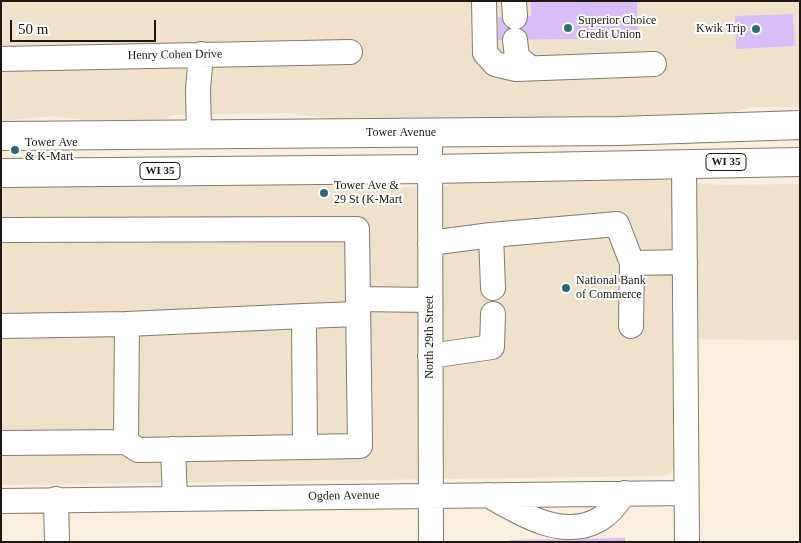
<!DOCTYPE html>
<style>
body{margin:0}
#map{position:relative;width:801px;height:543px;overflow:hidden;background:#f8efde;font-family:Georgia,serif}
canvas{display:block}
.frame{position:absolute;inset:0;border:2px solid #1b1812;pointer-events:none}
.scale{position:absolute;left:10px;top:20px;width:146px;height:22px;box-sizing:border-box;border:2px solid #1b1812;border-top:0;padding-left:6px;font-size:15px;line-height:18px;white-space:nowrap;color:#1b1812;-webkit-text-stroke:4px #fff;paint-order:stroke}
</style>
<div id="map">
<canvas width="801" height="543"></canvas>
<div class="frame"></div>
<div class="scale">50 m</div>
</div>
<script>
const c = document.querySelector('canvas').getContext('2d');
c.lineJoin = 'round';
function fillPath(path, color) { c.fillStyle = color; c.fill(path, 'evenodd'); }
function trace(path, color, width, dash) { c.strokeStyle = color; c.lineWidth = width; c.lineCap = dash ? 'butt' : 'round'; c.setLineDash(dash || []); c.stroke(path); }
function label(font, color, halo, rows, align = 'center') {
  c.font = font + ' Georgia,serif'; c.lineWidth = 4; c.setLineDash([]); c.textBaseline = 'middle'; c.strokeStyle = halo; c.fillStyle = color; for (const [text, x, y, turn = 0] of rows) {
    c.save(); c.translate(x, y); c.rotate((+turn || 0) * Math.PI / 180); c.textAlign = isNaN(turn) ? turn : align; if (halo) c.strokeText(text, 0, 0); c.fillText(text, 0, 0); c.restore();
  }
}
fillPath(new Path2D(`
 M 1,1 L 800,1 L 800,107 L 752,107 L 716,117 L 341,120 L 289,113 L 173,115 L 165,120 L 152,122 L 101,122 L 53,116 L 1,121 Z
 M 641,178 L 720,185 L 800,184 L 800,340 L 674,339 L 675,467 L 670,474 L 662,476 L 1,485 L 1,185 L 311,182 L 346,190 L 447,186 L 455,182 Z`), '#efe2cb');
fillPath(new Path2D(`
 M 531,1 L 637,1 L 638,38 L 498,40 L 498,17 L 531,16 Z
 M 793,14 L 795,46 L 736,49 L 735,16 Z
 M 625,538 L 625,542 L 509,542 L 509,540 Z`), '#d8bdf8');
const minor = new Path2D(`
 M 484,1 L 485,53 L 495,64 L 516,69 L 654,64
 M 514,1 L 515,17
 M 515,40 L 517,57 L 529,67
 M 1,59 L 350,52
 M 430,133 L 431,542
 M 199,134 L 198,89 L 201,54
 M 684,163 L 687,542
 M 1,230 L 357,229 L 360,446 L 305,447
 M 430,243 L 491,235
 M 493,288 L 491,235 L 617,224 L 632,263
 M 358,299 L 430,300
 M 127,324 L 304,316
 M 1,326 L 127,324 L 126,442 L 1,443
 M 631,326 L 632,263 L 685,262
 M 430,356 L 492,347 L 493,314
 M 126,442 L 138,450 L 305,447 L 304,316 L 358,314
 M 173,449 L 175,498
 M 488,495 C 519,513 563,541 600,519 C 611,512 617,503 625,493
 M 56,499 L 57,542
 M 1,501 L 686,493`);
const major = new Path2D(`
 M 1,136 L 619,131 L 800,125
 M 1,173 L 430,169 L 800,162`);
trace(minor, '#837b6d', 26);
trace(major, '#837b6d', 30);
trace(minor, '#fff', 24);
trace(major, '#fff', 28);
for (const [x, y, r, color] of [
 [568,28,5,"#246d78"],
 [756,29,5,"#246d78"],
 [15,150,5,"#246d78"],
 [324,193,5,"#246d78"],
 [566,288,5,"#246d78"]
]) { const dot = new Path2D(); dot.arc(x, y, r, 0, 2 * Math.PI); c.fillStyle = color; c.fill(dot); trace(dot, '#fff', 2); }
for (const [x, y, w] of [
 [726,162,40],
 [160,171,40]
]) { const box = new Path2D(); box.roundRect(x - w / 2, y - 8.5, w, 17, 4); c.fillStyle = '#fff'; c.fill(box); trace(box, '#1b1812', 1); }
label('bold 11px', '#1b1812', null, [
 ["WI 35",726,162],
 ["WI 35",160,171]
]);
label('12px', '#1b1812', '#fff', [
 ["Superior Choice",578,21],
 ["Credit Union",578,35],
 ["Kwik Trip",746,29,"right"],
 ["Tower Ave",25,143],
 ["& K-Mart",25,157],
 ["Tower Ave &",334,186],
 ["29 St (K-Mart",334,200],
 ["National Bank",576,281],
 ["of Commerce",576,295]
], 'left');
label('12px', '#1b1812', '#fff', [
 ["Henry Cohen Drive",175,55,-1],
 ["Tower Avenue",401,133],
 ["North 29th Street",430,337,-90],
 ["Ogden Avenue",344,496,-1]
]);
</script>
